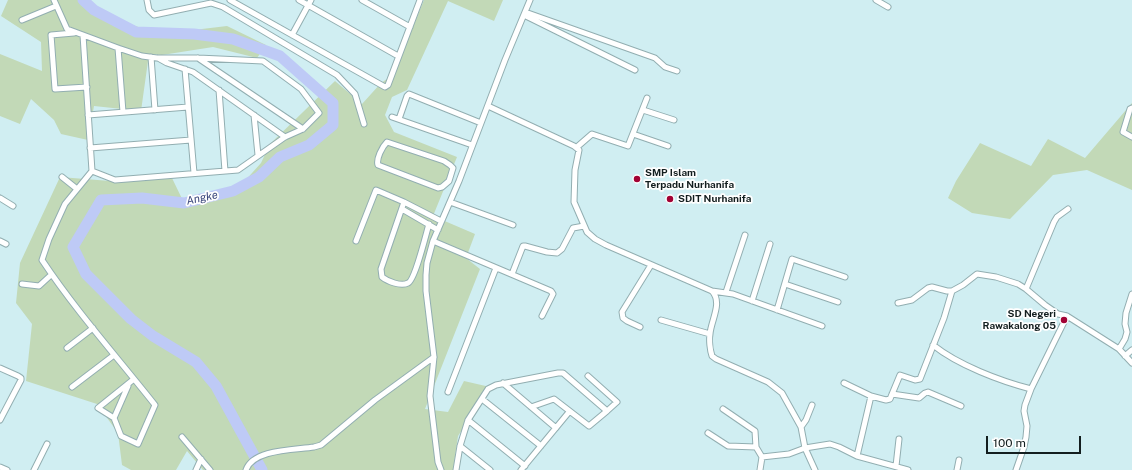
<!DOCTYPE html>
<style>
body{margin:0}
#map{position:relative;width:1132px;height:470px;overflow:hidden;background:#d0eef2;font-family:"Public Sans",sans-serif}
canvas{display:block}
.scale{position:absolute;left:986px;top:436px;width:95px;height:18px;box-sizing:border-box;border:2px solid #131e1f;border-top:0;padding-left:5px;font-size:12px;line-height:14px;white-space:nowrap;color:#131e1f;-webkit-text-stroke:3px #fff;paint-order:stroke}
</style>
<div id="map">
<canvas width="1132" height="470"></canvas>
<div class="scale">100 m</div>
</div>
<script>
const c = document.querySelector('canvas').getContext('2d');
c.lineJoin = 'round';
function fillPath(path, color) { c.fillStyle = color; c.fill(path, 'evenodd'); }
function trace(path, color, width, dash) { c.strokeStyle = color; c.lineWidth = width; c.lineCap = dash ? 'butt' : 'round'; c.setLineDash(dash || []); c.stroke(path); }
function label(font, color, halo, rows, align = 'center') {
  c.font = font + ' "Public Sans",sans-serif'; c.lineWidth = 3.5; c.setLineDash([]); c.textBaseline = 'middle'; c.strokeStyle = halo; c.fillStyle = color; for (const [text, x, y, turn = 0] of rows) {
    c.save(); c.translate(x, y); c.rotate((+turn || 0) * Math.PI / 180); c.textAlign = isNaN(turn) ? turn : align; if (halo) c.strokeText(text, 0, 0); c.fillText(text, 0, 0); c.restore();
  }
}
fillPath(new Path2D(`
 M 8,0 L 89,0 L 105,16 L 160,34 L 227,26 L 266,45 L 257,58 L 213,47 L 162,55 L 149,54 L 141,111 L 94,106 L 88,140 L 61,134 L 54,120 L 31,99 L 20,124 L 0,116 L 0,54 L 42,71 L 41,42 L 1,16 Z
 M 424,0 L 503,0 L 494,21 L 448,1 L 407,90 L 392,97 L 385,115 L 394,132 L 457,157 L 433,216 L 475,234 L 466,258 L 480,269 L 425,409 L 448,412 L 464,381 L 490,387 L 458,436 L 453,470 L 203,470 L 187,451 L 176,470 L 131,470 L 122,465 L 118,433 L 97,404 L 26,381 L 32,324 L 16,303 L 20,263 L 60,177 L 110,181 L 171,176 L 186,207 L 234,193 L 261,163 L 270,144 L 335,81 L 362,104 L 381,83 L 393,75 Z
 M 1132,103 L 1132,190 L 1087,170 L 1053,175 L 1010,219 L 972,213 L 948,198 L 956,181 L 980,143 L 1031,166 L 1048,139 L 1085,158 Z`), '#c2d9b7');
trace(new Path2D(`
 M 83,0 L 94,10 L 136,32 L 194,34 L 233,39 L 280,56 L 333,103 L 333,125 L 309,145 L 280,157 L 259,177 L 233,191 L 184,203 L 142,198 L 101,200 L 73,247 L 86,274 L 131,319 L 153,336 L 196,362 L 216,386 L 262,470`), '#becaf6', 11);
const minor = new Path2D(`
 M 54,0 L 67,29 L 118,48 L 142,56 L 157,58 L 198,58 L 263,61 L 301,89 L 319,113 L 303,129 L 285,137 L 238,170 L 115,180 L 92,171 L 65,204 L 49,239 L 42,260 C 76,311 117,357 155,405 L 138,444 L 121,436 L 114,418 L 98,408 L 134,379
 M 147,0 L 149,10 L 154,15 L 211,3 L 223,7 L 337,75 L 355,94 L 364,124
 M 230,0 L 385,87 L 388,85 L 420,0
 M 299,0 L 398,56
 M 362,0 L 410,27
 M 876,0 L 888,7
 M 525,12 L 655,58 L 665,67 L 677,71
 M 526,16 L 635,70
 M 22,20 L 56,6
 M 74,33 L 51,35 L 55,89 L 87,87
 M 83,35 L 92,171
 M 292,35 L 311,0
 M 118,48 L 123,112
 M 151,57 L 155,110
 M 158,58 L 167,63 L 193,72 L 285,137
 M 198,58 L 303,129
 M 185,69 L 194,173
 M 219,90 L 225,171
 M 488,106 L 574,146 L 579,150 L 575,170 L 574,202 L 587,232 L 595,239 L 606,245 L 712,291 C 723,303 711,320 710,334 C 709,340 710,350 712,356 L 716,359 L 768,382 L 782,393 L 801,427 L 805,448 L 815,470
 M 1132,108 L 1130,109 L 1123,132 L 1132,137
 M 643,110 L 674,120
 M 88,115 L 188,107
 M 254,115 L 258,155
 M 392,117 L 472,145
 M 399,119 L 407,96 L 409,94 L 481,123
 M 633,134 L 668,146
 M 387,142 L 444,161 L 450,165 L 453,168 L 449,181 L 442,187 L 438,188 L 378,165 C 376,159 382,147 387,142 Z
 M 577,147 L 592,134 L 628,146 L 647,98
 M 90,148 L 191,140
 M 62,177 L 77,189
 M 0,198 L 13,206
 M 404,202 L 381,269 L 382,277 C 387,281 401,287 408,283 C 415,280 426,234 429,224
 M 450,202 L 513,225
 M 402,209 L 438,230
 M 0,241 L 6,244
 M 356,241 L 376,190 L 404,202 L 441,221
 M 433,241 L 551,291 L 553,294 L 542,316
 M 512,274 L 523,246 L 525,246 L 547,252 L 557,253 L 562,249 L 573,228 L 584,226
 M 22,284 L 39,286 L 51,275
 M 785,284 L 838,302
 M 1026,289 L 1054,222 L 1057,217 L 1068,209
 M 712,291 L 733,294 L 822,326
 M 726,292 L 745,235
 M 752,301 L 770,244
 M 898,303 L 912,300 L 928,288 L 932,287 L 947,291 L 952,291
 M 777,310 L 792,259 L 845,277
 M 661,320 L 710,334
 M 640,327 L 627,321 L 623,318 L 622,312 L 651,265
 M 933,345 C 958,365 1000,381 1031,389
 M 67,348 L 93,328
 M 1119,349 L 1125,339 L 1127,332 L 1125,324 L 1126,313 L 1132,294
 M 1125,356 L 1132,350
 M 0,368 L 18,376 L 21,378 L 21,380 L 0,420
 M 588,376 L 617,402 L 607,411
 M 503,383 L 556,428
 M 844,383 L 871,396
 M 72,387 L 114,355
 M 448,392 L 496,268
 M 892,394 L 919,398 L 925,393 L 928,392 L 961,406
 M 482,399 L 541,446
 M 723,409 L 755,431 L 756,447 L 762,457 L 760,470
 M 114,418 L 128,386
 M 468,420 L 525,466
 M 801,427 L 806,420 L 812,405
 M 708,433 L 728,446 L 756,447
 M 182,437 L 210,470
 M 460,446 L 490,470
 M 857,456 L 871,396 L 886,400 L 890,399 L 900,375 L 915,380 L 920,379 L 944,318 L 952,291 L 963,285 L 977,274 L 996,277 L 1018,284 L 1026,289 L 1045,305 L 1058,314 L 1067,316 L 1119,349 L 1132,363
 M 762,457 L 789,454 L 805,448 L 830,444 L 839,447 L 857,456 L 908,470
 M 896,466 L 899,439
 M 0,467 L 7,470
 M 34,470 L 47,444
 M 196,470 L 201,459
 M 246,470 C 253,449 295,450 314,447 L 321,445 L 375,400 L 434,357
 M 441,470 L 438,462 L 430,396 L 434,357 L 426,291 L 426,275 L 427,263 L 433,241 L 459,181 L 505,60 L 530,0
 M 456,470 L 460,446 L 468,420 L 488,389 L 496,385 L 558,373 L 563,373 L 607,411 L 589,426 L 554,399 L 531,407
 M 521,470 L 569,412
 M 957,470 L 959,460
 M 1016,470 L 1024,447 L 1026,437 L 1027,426 L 1024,411 L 1025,405 L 1031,389 L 1067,316`);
trace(minor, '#92aeb1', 7);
trace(minor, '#fff', 5);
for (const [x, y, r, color] of [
 [637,179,4,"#a20234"],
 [670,199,4,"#a20234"],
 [1064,320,4,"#a20234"]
]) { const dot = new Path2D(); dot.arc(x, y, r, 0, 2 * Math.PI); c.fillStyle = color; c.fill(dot); trace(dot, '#fff', 1.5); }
label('bold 10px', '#131e1f', '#fff', [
 ["SMP Islam",645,173],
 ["Terpadu Nurhanifa",645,185],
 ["SDIT Nurhanifa",678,199],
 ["SD Negeri",1056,314,"right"],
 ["Rawakalong 05",1056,326,"right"]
], 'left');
label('italic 11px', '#364279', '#fff', [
 ["Angke",202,198,-12]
]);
</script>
